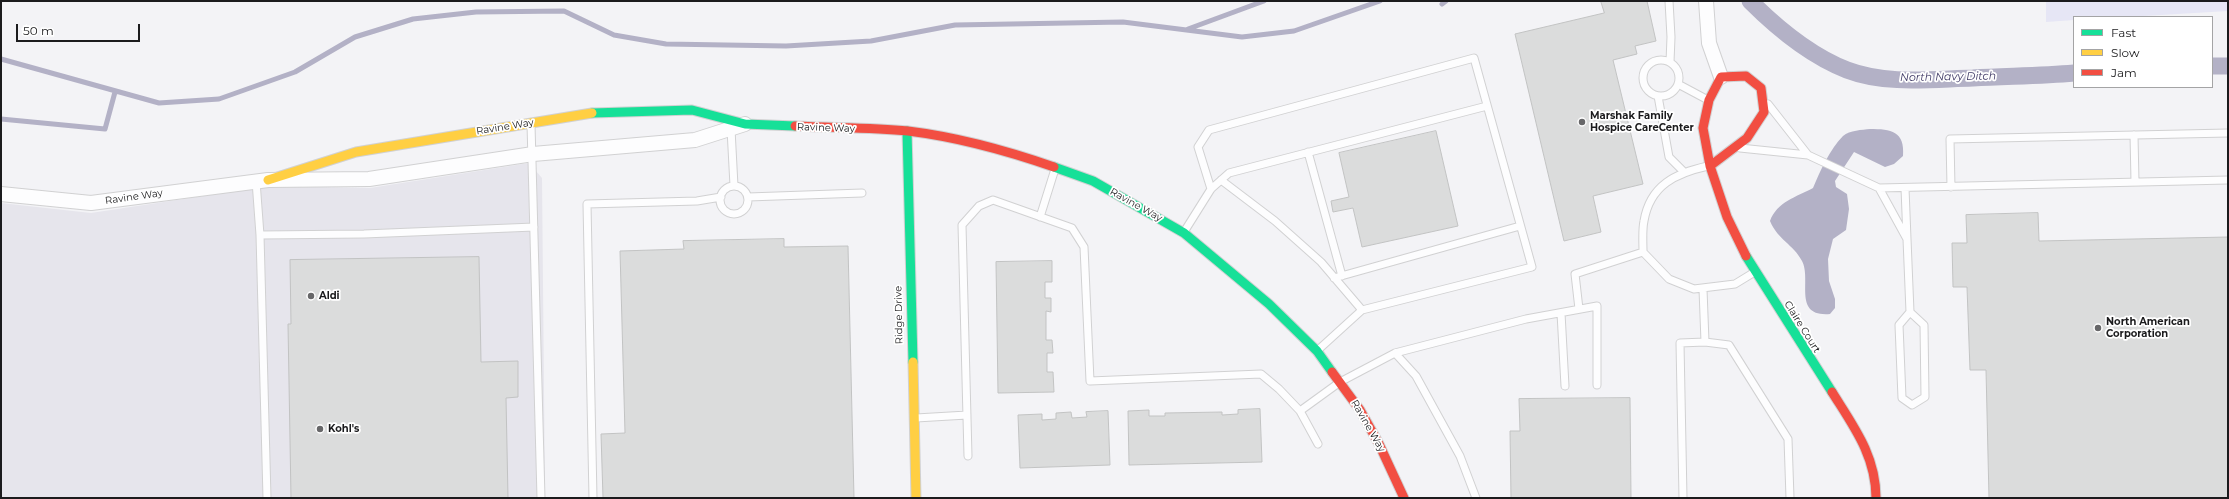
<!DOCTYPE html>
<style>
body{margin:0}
#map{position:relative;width:2229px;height:499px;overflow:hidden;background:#f3f3f6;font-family:Montserrat,sans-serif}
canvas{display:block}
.frame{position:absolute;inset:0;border:2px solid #1b1b1d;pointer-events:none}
.legend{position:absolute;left:2073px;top:16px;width:140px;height:72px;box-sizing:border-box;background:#fff;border:1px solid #a4a4a5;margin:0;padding:5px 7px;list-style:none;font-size:12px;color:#1b1b1d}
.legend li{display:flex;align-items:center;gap:8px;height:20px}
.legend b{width:20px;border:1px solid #a4a4a5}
.scale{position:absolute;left:16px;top:24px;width:124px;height:18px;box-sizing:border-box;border:2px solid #1b1b1d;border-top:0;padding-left:5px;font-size:12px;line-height:14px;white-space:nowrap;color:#1b1b1d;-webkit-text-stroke:3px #fff;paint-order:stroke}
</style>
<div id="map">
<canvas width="2229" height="499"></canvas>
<div class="frame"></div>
<ul class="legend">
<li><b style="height:5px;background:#16e098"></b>Fast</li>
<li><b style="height:5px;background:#ffcf43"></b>Slow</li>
<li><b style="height:5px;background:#f24e42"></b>Jam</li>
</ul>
<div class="scale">50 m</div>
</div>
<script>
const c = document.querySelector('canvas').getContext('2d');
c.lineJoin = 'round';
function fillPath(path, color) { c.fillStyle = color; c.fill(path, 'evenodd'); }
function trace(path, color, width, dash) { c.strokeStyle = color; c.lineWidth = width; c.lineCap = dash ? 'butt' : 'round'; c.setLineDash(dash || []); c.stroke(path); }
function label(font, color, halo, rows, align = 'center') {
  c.font = font + ' Montserrat,sans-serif'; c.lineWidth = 3.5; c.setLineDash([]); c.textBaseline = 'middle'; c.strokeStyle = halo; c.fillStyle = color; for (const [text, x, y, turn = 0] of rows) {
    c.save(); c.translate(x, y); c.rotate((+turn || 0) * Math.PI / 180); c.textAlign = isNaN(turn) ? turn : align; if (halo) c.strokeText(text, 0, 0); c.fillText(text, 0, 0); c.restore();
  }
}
fillPath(new Path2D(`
 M 529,163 L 542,178 L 545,498 L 1,498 L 1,203 L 91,213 L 269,186 L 370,188 Z`), '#e6e5ec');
fillPath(new Path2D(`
 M 2046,1 L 2228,1 L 2228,11 L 2127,17 L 2074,17 L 2074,20 L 2046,22 Z`), '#e6e6f5');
fillPath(new Path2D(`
 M 1870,129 C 1891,129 1905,131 1903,156 L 1894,164 L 1885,167 L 1854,152 L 1835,181 L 1836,187 L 1847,194 L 1849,209 L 1846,230 L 1833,239 L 1828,259 L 1829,281 L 1835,299 L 1835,308 L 1830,314 C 1792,317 1812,280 1802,261 C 1793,244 1778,240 1770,221 C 1777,202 1796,197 1813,188 C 1820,171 1830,149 1843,136 C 1850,130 1862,130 1870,129 Z`), '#b3b1c6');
trace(new Path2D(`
 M 1442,4 L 1446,1
 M 1188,29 L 1264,1
 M 1,59 L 159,103 L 219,99 L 295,72 L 355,37 L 413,19 L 476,12 L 564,11 L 614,35 L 666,44 L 786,46 L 871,41 L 955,25 L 1123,22 L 1242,37 L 1294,31 L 1380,1
 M 1,119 L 105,129 L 115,92`), '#b3b1c6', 5);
trace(new Path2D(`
 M 1750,1 C 1777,28 1811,56 1847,70 C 1886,85 1932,79 1973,78 C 2007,76 2041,76 2074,73
 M 2212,66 L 2228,66`), '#b3b1c6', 17);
const building = new Path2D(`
 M 1601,1 L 1647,1 L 1656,41 L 1635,46 L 1637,54 L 1613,60 L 1643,184 L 1593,196 L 1601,232 L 1564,241 L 1515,34 L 1604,13 Z
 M 1436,131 L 1458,226 L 1362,247 L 1353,208 L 1333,212 L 1331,201 L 1349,197 L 1339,153 Z
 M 2038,213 L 2039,241 L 2228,237 L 2228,498 L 1989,498 L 1986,370 L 1970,370 L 1967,287 L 1953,287 L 1952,243 L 1967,243 L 1966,215 Z
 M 784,239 L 784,247 L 848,246 L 854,498 L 603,498 L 601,434 L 625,433 L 620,251 L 684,249 L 683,241 Z
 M 479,257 L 481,362 L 518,361 L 518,397 L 506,398 L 508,498 L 291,498 L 288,324 L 291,324 L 290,260 Z
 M 1052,261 L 1052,282 L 1045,282 L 1045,298 L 1051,298 L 1051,312 L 1046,311 L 1046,340 L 1052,340 L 1053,353 L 1047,353 L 1047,372 L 1053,372 L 1054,392 L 998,393 L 996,262 Z
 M 1630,398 L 1631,498 L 1511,498 L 1510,431 L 1520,431 L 1519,399 Z
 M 1260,409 L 1262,462 L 1129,465 L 1128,411 L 1149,410 L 1149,416 L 1165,416 L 1165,413 L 1222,412 L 1222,415 L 1238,414 L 1238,410 Z
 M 1108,411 L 1110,465 L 1020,468 L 1018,415 L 1042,414 L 1042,420 L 1056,419 L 1056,413 L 1071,412 L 1072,418 L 1087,417 L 1086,412 Z`);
fillPath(building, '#dbdcdc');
trace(building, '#c2c3c3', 1);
const lane = new Path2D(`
 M 1669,1 L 1671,37 L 1670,62
 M1643 78a18 18 0 1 1 36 0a18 18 0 1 1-36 0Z
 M 1678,84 L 1708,100
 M 1658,96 L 1669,157 L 1684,172
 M 531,124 L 541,498
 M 731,129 L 734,186
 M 2134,135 L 2135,182
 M 1740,148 L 1808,155 L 1768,104
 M 1308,152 L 1342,276
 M 1808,155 L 1879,188 L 2228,180
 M 1708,166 C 1676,173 1650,185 1644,221 C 1642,230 1643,242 1643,252 L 1669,279 L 1694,289 L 1735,284 L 1753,273
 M 1221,180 L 1275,221 L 1321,262 L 1362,310 L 1318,350
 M 256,181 L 260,235 L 267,498
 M720 200a14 14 0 1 1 28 0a14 14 0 1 1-28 0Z
 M 1951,187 L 1950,139 L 2228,133
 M 1879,188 L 1907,239 L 1905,188
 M 1211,189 L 1198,147 L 1209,130 L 1474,58 L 1532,267 L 1362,310
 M 748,197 L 862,193
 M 1040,217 L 1055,169
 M 1184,232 L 1211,189 L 1229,173 L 1487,106
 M 260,235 L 364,234 L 534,227
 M 1907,239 L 1910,312 L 1899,325 L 1902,398 L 1912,405 L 1925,397 L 1924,325 L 1910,312
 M 1334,278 L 1520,226
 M 1579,309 L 1575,274 L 1643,252
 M 1561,313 L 1565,386
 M 1705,342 L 1729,345 L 1788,439 L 1790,498
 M 1395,353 L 1416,376 L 1460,456 L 1476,498
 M 916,418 L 967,415
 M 1318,444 L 1300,411 L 1340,382 L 1395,353 L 1526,319 L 1597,306 L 1597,385
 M 968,456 L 962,225 L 979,206 L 993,200 L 1072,228 L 1084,247 L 1090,381 L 1261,374 L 1279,389 L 1300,411
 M 593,498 L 587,204 L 697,201 L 721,197
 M 1683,498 L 1680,343 L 1705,342 L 1703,289`);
const street = new Path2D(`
 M 1706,1 L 1709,43 L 1721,77
 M 1,194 L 91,203 L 268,180 L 369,179 L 533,154 L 695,140 L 745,124`);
const fast = new Path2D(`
 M 592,113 L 692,110 L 745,124 L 795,126
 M 907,131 L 913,362
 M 1054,167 L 1093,181 L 1184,233 L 1269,304 L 1317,351 L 1332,372
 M 1746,256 L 1832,392`);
const slow = new Path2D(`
 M 268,180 L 356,152 L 592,113
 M 913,362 L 916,498`);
const jam = new Path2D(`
 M 795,126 C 832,128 871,127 908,131 C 957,137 1008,151 1054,167
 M 1710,166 L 1703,128 L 1709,100 L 1721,77 L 1746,76 L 1761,88 L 1764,112 L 1747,138 L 1710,166 L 1727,217 L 1746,256
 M 1332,372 L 1360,410 L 1379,444 L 1404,498
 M 1832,392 C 1854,427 1876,456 1876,498`);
trace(lane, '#d1d1d2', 9);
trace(street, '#d1d1d2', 16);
trace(fast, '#d1d1d2', 11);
trace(slow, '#d1d1d2', 11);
trace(jam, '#d1d1d2', 11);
trace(lane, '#fdfdfe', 7);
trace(street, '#fdfdfe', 14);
trace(fast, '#16e098', 9);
trace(slow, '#ffcf43', 9);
trace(jam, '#f24e42', 9);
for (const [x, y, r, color] of [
 [1582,122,4,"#676769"],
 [311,296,4,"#676769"],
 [2098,328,4,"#676769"],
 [320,429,4,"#676769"]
]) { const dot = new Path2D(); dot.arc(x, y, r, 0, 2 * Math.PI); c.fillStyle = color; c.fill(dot); trace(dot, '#fff', 1.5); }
label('bold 10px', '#1b1b1d', '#fff', [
 ["Marshak Family",1590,116],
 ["Hospice CareCenter",1590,128],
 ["Aldi",319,296],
 ["North American",2106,322],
 ["Corporation",2106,334],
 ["Kohl's",328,429]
], 'left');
label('10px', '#1b1b1d', '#fff', [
 ["Ravine Way",505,127,-9],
 ["Ravine Way",826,128,2],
 ["Ravine Way",134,197,-8],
 ["Ravine Way",1136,205,29],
 ["Ridge Drive",899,315,-91],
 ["Claire Court",1802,327,58],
 ["Ravine Way",1368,426,60]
]);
label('italic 11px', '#3e3864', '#fff', [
 ["North Navy Ditch",1948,77,-1]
]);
</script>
